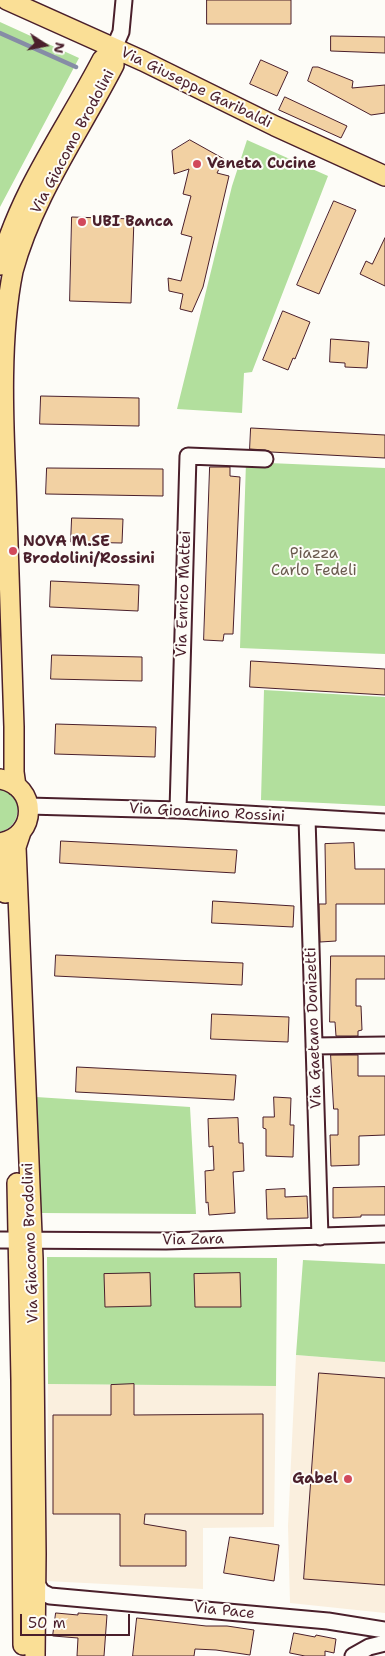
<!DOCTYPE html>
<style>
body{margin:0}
#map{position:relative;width:385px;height:1656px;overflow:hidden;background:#fdfcf7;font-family:"Shantell Sans",sans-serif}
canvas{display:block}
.north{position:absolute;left:20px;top:20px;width:50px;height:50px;-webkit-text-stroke:4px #fdfcf7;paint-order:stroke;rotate:101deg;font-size:14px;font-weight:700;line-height:20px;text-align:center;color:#4a1f2b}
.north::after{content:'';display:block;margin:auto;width:18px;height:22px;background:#4a1f2b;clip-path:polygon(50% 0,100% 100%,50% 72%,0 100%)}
.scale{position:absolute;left:20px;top:1614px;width:110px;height:22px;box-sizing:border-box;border:2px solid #4a1f2b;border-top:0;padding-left:6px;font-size:15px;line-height:18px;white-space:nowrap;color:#4a1f2b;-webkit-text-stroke:4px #fdfcf7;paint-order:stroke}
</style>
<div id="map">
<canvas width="385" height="1656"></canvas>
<div class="north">N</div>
<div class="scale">50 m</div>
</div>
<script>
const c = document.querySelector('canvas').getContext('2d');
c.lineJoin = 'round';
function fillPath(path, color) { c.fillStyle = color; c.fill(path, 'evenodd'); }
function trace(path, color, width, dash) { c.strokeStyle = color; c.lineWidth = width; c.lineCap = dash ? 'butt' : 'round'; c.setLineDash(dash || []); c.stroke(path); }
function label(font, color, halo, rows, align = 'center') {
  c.font = font + ' "Shantell Sans",sans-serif'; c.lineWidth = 4; c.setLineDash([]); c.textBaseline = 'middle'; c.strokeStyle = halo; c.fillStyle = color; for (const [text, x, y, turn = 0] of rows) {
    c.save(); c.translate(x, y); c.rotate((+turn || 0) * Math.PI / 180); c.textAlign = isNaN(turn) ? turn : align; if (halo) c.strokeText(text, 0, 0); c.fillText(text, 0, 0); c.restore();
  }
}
fillPath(new Path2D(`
 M 296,1355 L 385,1362 L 385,1613 L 290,1603 L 288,1526 Z
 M 48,1384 L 276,1386 L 274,1527 L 203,1528 L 203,1589 L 46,1581 Z`), '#faefde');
fillPath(new Path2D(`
 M 0,22 L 79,58 L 0,207 Z
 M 247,140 L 328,176 L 252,372 L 244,373 L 242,413 L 177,409 L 232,186 Z
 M 246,462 L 385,468 L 385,654 L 240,648 Z
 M 264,690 L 385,697 L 385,806 L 261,800 Z
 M 0,789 C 24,794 23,826 0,832 Z
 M 36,1097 L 190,1107 L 196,1214 L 41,1213 Z
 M 47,1257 L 277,1258 L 276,1386 L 48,1384 Z
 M 303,1260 L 385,1264 L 385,1362 L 296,1355 Z`), '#b2df9d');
trace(new Path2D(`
 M 0,33 L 76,67`), '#868ca6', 4.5);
const building = new Path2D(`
 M 207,0 L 291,0 L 291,24 L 207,24 Z
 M 331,36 L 385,37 L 385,53 L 331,51 Z
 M 261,60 L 288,72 L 277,96 L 250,84 Z
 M 313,67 L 318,67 L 353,81 L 352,88 L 385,85 L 385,113 L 371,115 L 308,81 Z
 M 285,97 L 347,126 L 341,138 L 279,110 Z
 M 190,140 L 224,159 L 217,173 L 229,176 L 203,287 L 192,312 L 180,309 L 183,294 L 169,291 L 168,278 L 181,281 L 192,237 L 181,234 L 191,196 L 183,194 L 189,169 L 174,174 L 172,151 Z
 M 334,201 L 356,210 L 319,294 L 297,285 Z
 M 72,217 L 134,219 L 131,303 L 70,301 Z
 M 385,238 L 385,286 L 360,274 L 366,261 L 372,264 Z
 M 283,311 L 310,322 L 295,359 L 293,358 L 288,370 L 263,360 Z
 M 331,339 L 369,342 L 367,368 L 345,367 L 345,363 L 330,362 Z
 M 41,396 L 139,398 L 139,426 L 40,424 Z
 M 251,428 L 385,435 L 385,458 L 271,452 L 265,450 L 250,449 Z
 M 210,467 L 230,467 L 230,476 L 240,477 L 233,634 L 224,634 L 223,641 L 204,640 Z
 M 47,468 L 163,469 L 163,496 L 46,494 Z
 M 72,518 L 123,519 L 122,543 L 71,542 Z
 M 51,581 L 139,585 L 138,611 L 50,607 Z
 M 52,655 L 142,657 L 142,681 L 51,679 Z
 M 251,661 L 385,669 L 385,695 L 250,687 Z
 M 56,724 L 156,727 L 155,757 L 55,754 Z
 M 61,841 L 237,850 L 235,873 L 60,863 Z
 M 354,843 L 355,869 L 385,869 L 385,904 L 336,904 L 336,941 L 320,942 L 319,904 L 326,904 L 325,844 Z
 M 213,901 L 294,906 L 293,927 L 212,923 Z
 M 56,955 L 243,963 L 242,985 L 55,976 Z
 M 331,956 L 385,956 L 385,979 L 356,979 L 356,1006 L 361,1006 L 362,1030 L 358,1031 L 358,1036 L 336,1036 L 335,1022 L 330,1022 Z
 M 212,1014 L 289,1017 L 288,1042 L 211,1039 Z
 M 331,1055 L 358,1055 L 358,1076 L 385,1076 L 385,1135 L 359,1136 L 359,1165 L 331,1166 L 330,1135 L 338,1135 L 338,1109 L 334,1109 Z
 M 77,1067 L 236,1075 L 234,1100 L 76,1092 Z
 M 274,1097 L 291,1098 L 290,1125 L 294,1125 L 293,1157 L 266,1156 L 266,1129 L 263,1128 L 263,1117 L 274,1117 Z
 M 238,1118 L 239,1143 L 243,1143 L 244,1171 L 233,1172 L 235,1213 L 209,1215 L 208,1202 L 206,1203 L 205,1171 L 214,1170 L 213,1146 L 209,1147 L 208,1119 Z
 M 385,1187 L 385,1215 L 361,1215 L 361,1217 L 333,1218 L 333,1188 Z
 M 285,1189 L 285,1197 L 307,1196 L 308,1218 L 267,1219 L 266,1190 Z
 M 150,1273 L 151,1306 L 105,1307 L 104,1274 Z
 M 240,1273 L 241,1307 L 195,1307 L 194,1274 Z
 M 319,1373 L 385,1378 L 385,1585 L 304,1579 Z
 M 134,1384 L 134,1415 L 263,1414 L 263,1514 L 145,1514 L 144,1524 L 186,1531 L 186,1566 L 120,1566 L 120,1514 L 53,1514 L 53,1415 L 111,1415 L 111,1385 Z
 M 230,1537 L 279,1545 L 274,1581 L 224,1573 Z
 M 56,1613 L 78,1615 L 78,1613 L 107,1615 L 104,1656 L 77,1656 L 78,1638 L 53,1636 Z
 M 137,1618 L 206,1626 L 227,1626 L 254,1630 L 250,1655 L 216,1650 L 195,1649 L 194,1656 L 133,1656 Z
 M 294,1633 L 315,1637 L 316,1635 L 336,1639 L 334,1653 L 325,1651 L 325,1656 L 305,1656 L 290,1653 Z`);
fillPath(building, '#f2d1a3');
trace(building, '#4a1f2b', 1);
const minor = new Path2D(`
 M 114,48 L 121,32 L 124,0
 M 28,806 L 178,810 L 385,822
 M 178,810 L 188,456 L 265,459
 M 307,818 L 320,1237
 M 314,1046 L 385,1045
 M 0,1240 L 166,1241 L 385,1234
 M 36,1583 L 42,1592 L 50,1596 L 328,1621 L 385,1630
 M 353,1656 L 369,1647 L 385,1643`);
const major = new Path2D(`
 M 7,0 L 143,61 L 275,126 L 385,176
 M 0,265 C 21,189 66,129 102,60 L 114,48
 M 0,779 C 38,785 38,837 0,843
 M 16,786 L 14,772 L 14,727 C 11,645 9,564 6,482 C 3,416 0,335 13,271 C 33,197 79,133 114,65 L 114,48
 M 21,832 L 16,847 L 33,1259 L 36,1554 L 35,1656
 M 0,858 L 4,868 L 5,893
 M 17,1183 L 21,1380 L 23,1645`);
trace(minor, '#4a1f2b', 19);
trace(major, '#4a1f2b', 22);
trace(minor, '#fdfcf7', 15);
trace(major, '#fadf96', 19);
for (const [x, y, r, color] of [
 [197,164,5,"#d1495b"],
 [82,222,5,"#d1495b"],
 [13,551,5,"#d1495b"],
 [348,1479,5,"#d1495b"]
]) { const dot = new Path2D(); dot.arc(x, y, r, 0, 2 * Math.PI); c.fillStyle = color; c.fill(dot); trace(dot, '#fdfcf7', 2); }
label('15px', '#4a1f2b', '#fdfcf7', [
 ["Via Giuseppe Garibaldi",196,88,26],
 ["Via Giacomo Brodolini",73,142,-62],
 ["Via Enrico Mattei",184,594,-88],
 ["Via Gioachino Rossini",207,813,3],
 ["Via Gaetano Donizetti",314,1028,-92],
 ["Via Zara",193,1240,-1],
 ["Via Giacomo Brodolini",31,1243,-92],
 ["Via Pace",224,1611,6]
]);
label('bold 15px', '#4a1f2b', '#fdfcf7', [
 ["Veneta Cucine",207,164],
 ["UBI Banca",92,222],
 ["NOVA M.SE",23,542],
 ["Brodolini/Rossini",23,559],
 ["Gabel",338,1479,"right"]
], 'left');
label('15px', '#69594d', '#fdfcf7', [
 ["Piazza",314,554],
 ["Carlo Fedeli",314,571]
]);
</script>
